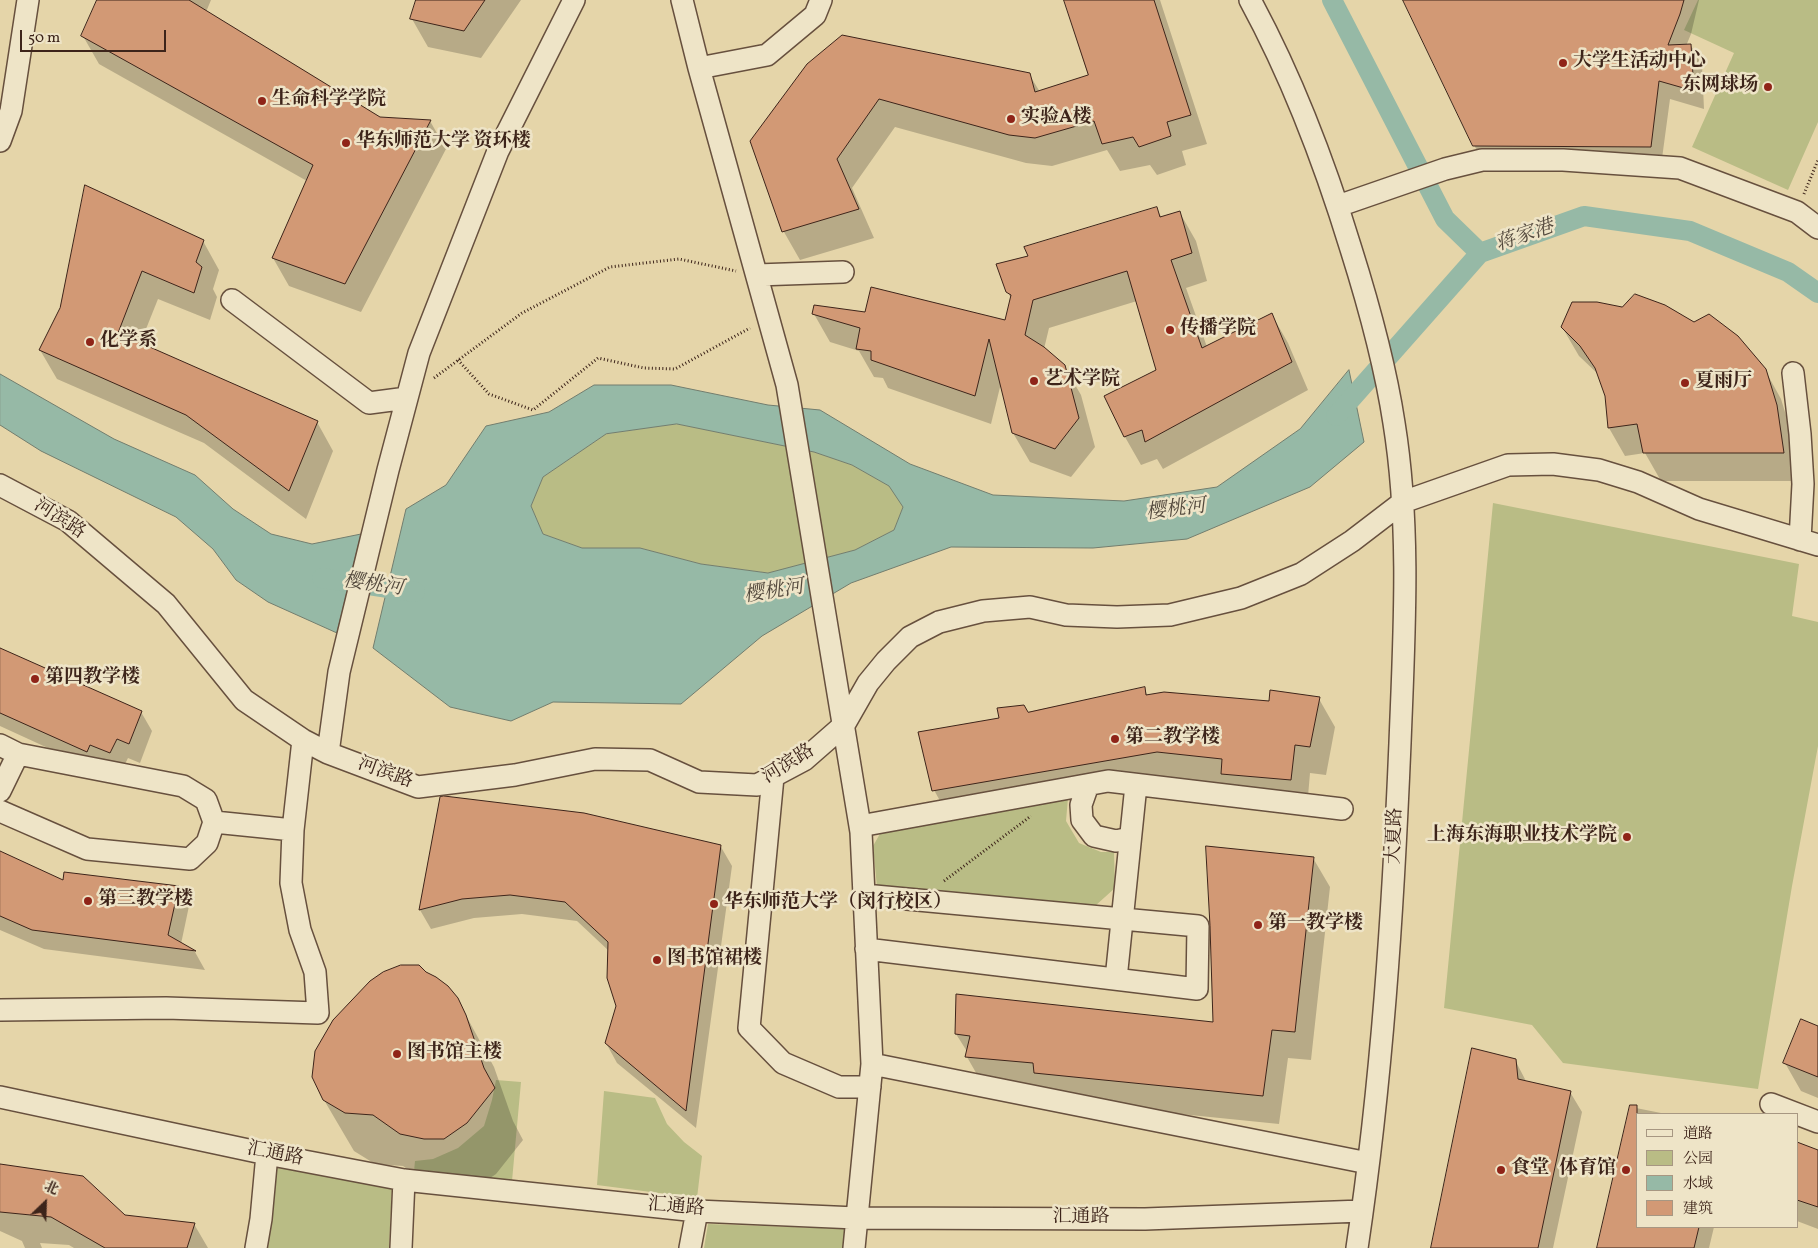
<!DOCTYPE html>
<meta charset="utf-8">
<style>
body{margin:0}
#map{position:relative;width:1818px;height:1248px;overflow:hidden;background:#e5d5a9;font-family:Vollkorn,"Noto Serif SC",serif}
canvas{display:block}
.legend{position:absolute;left:1636px;top:1113px;width:162px;height:115px;box-sizing:border-box;background:#eee4c7;border:1px solid #a79782;margin:0;padding:6px 9px;list-style:none;font-size:15px;color:#3d241a}
.legend li{display:flex;align-items:center;gap:10px;height:25px}
.legend b{width:25px;border:1px solid #a79782}
.north{position:absolute;left:20px;top:1178px;width:50px;height:50px;-webkit-text-stroke:4px #eee4c7;paint-order:stroke;rotate:24deg;font-size:14px;font-weight:700;line-height:20px;text-align:center;color:#3d241a}
.north::after{content:'';display:block;margin:auto;width:18px;height:22px;background:#3d241a;clip-path:polygon(50% 0,100% 100%,50% 72%,0 100%)}
.scale{position:absolute;left:20px;top:30px;width:146px;height:22px;box-sizing:border-box;border:2px solid #3d241a;border-top:0;padding-left:6px;font-size:15px;line-height:18px;white-space:nowrap;color:#3d241a;-webkit-text-stroke:4px #eee4c7;paint-order:stroke}
</style>
<div id="map">
<canvas width="1818" height="1248"></canvas>
<ul class="legend">
<li><b style="height:6px;background:#eee4c7"></b>道路</li>
<li><b style="height:14px;background:#b9bc85"></b>公园</li>
<li><b style="height:14px;background:#96b9a6"></b>水域</li>
<li><b style="height:14px;background:#d29975"></b>建筑</li>
</ul>
<div class="north">北</div>
<div class="scale">50 m</div>
</div>
<script>
const c = document.querySelector('canvas').getContext('2d');
c.lineJoin = 'round';
function fillPath(path, color) { c.fillStyle = color; c.fill(path, 'evenodd'); }
function trace(path, color, width, dash) { c.strokeStyle = color; c.lineWidth = width; c.lineCap = dash ? 'butt' : 'round'; c.setLineDash(dash || []); c.stroke(path); }
function label(font, color, halo, rows, align = 'center') {
  c.font = font + ' Vollkorn,"Noto Serif SC",serif'; c.lineWidth = 5; c.setLineDash([]); c.textBaseline = 'middle'; c.strokeStyle = halo; c.fillStyle = color; for (const [text, x, y, turn = 0] of rows) {
    c.save(); c.translate(x, y); c.rotate((+turn || 0) * Math.PI / 180); c.textAlign = isNaN(turn) ? turn : align; if (halo) c.strokeText(text, 0, 0); c.fillText(text, 0, 0); c.restore();
  }
}
fillPath(new Path2D(`
 M 1698,0 L 1818,0 L 1818,122 L 1788,190 L 1692,147 L 1734,53 L 1684,30 Z
 M 677,424 L 814,452 L 852,465 L 889,486 L 903,507 L 894,530 L 855,550 L 769,573 L 701,564 L 640,548 L 582,548 L 543,534 L 531,506 L 543,477 L 606,434 Z
 M 1493,503 L 1799,564 L 1792,616 L 1818,622 L 1818,746 L 1792,886 L 1758,1089 L 1563,1063 L 1532,1025 L 1444,1008 Z
 M 1068,798 L 1066,821 L 1079,843 L 1101,852 L 1114,852 L 1115,888 L 1095,906 L 877,887 L 873,846 L 881,832 Z
 M 496,1080 L 521,1082 L 512,1181 L 414,1171 L 415,1161 L 433,1159 L 458,1148 L 484,1126 L 492,1100 Z
 M 604,1091 L 655,1098 L 667,1124 L 684,1142 L 702,1156 L 697,1198 L 597,1185 Z
 M 276,1164 L 392,1186 L 389,1248 L 268,1248 Z
 M 708,1224 L 846,1229 L 844,1248 L 704,1248 Z`), '#b9bc85');
const water = new Path2D(`
 M 1349,370 L 1364,442 L 1310,487 L 1187,539 L 1093,548 L 951,547 L 851,583 L 762,636 L 681,704 L 553,702 L 511,721 L 450,707 L 373,648 L 406,509 L 446,485 L 486,426 L 549,412 L 594,385 L 671,385 L 768,405 L 820,410 L 910,464 L 993,495 L 1124,501 L 1217,487 L 1300,429 ZM 677,424 L 814,452 L 852,465 L 889,486 L 903,507 L 894,530 L 855,550 L 768,573 L 701,564 L 640,548 L 582,548 L 543,534 L 531,506 L 543,477 L 606,434 Z
 M 0,374 L 114,439 L 195,475 L 233,509 L 271,534 L 312,544 L 361,534 L 337,633 L 268,602 L 236,580 L 213,549 L 176,517 L 41,451 L 0,425 Z`);
fillPath(water, '#96b9a6');
trace(water, '#727d6e', 1);
fillPath(new Path2D(`
 M 98,0 L 211,0 L 206,12 L 380,118 L 430,121 L 446,149 L 361,312 L 289,286 L 273,258 L 307,181 L 99,64 L 83,36 Z
 M 417,0 L 521,0 L 481,58 L 428,47 L 412,19 Z
 M 1066,0 L 1160,0 L 1207,144 L 1182,151 L 1186,165 L 1157,175 L 1150,165 L 1120,171 L 1107,150 L 1052,166 L 1026,163 L 895,127 L 852,188 L 874,238 L 800,260 L 784,232 L 752,142 L 808,65 L 1029,74 L 1040,92 L 1089,76 Z
 M 1404,0 L 1699,0 L 1691,34 L 1686,46 L 1691,46 L 1702,65 L 1704,109 L 1670,99 L 1661,166 L 1485,165 L 1474,145 Z
 M 1156,208 L 1162,218 L 1180,213 L 1196,241 L 1207,281 L 1186,288 L 1207,347 L 1272,315 L 1288,343 L 1308,390 L 1163,469 L 1157,459 L 1141,465 L 1125,437 L 1106,397 L 1157,371 L 1137,301 L 1049,328 L 1044,349 L 1064,366 L 1081,395 L 1095,447 L 1071,477 L 1030,462 L 1013,433 L 1001,383 L 991,424 L 888,388 L 883,378 L 874,377 L 859,351 L 830,342 L 814,314 L 866,313 L 1006,322 L 1012,300 L 1007,291 L 1030,257 Z
 M 203,241 L 219,270 L 213,289 L 217,297 L 210,320 L 158,299 L 140,344 L 317,422 L 333,451 L 306,519 L 204,443 L 57,379 L 40,350 L 61,308 Z
 M 1562,327 L 1765,370 L 1781,399 L 1792,435 L 1799,481 L 1661,481 L 1645,453 L 1625,456 L 1609,428 L 1606,396 L 1598,374 L 1579,356 Z
 M 0,649 L 141,712 L 152,731 L 140,763 L 128,758 L 121,772 L 98,771 L 0,726 Z
 M 1144,688 L 1148,696 L 1270,703 L 1319,699 L 1335,727 L 1326,775 L 1310,773 L 1307,808 L 1173,780 L 950,819 L 934,790 L 1027,714 Z
 M 442,798 L 721,847 L 732,866 L 696,1128 L 617,1063 L 606,1043 L 617,1006 L 609,951 L 577,921 L 522,914 L 474,918 L 431,929 L 420,910 Z
 M 0,853 L 64,882 L 178,887 L 189,906 L 181,944 L 195,952 L 205,970 L 44,949 L 0,930 Z
 M 1313,858 L 1330,887 L 1311,1060 L 1288,1058 L 1279,1124 L 1052,1101 L 983,1085 L 967,1057 L 968,1053 L 956,1034 L 1215,1023 Z
 M 457,999 L 494,1067 L 513,1121 L 523,1140 L 496,1174 L 474,1189 L 430,1185 L 403,1166 L 375,1164 L 354,1151 L 324,1100 Z
 M 1818,1027 L 1818,1098 L 1801,1091 L 1785,1063 Z
 M 1515,1060 L 1527,1083 L 1570,1092 L 1582,1112 L 1553,1248 L 1432,1248 Z
 M 1631,1107 L 1666,1114 L 1637,1114 L 1637,1227 L 1714,1227 L 1709,1248 L 1598,1248 Z
 M 1797,1143 L 1818,1151 L 1818,1229 L 1797,1221 Z
 M 0,1165 L 124,1216 L 194,1224 L 208,1248 L 74,1248 L 69,1245 L 40,1243 L 42,1248 L 25,1248 L 22,1241 L 0,1231 Z`), '#0003');
trace(new Path2D(`
 M 1332,0 L 1445,219 L 1480,253 L 1584,216 L 1690,231 L 1788,272 L 1818,293
 M 1336,416 L 1480,253
 M 322,578 L 415,592`), '#96b9a6', 20);
const building = new Path2D(`
 M 97,0 L 189,0 L 380,117 L 431,120 L 345,284 L 272,258 L 313,165 L 81,36 Z
 M 416,0 L 485,0 L 464,31 L 410,19 Z
 M 1064,0 L 1154,0 L 1191,115 L 1167,122 L 1171,136 L 1139,147 L 1133,137 L 1102,144 L 1094,121 L 1035,138 L 1009,135 L 879,99 L 837,159 L 859,209 L 782,232 L 750,141 L 807,64 L 842,35 L 1030,73 L 1035,92 L 1088,75 Z
 M 1403,0 L 1684,0 L 1680,14 L 1668,45 L 1691,44 L 1694,91 L 1659,81 L 1651,147 L 1473,146 Z
 M 85,185 L 204,240 L 196,262 L 202,267 L 194,293 L 142,271 L 118,333 L 318,421 L 289,491 L 186,415 L 39,350 L 60,308 Z
 M 1157,207 L 1160,217 L 1180,211 L 1192,253 L 1171,260 L 1202,348 L 1272,313 L 1292,362 L 1145,442 L 1142,430 L 1124,437 L 1104,396 L 1156,370 L 1127,271 L 1033,300 L 1025,335 L 1044,347 L 1065,365 L 1079,418 L 1055,449 L 1012,433 L 989,339 L 975,396 L 871,360 L 871,351 L 856,349 L 860,328 L 812,314 L 814,305 L 865,312 L 871,287 L 1005,320 L 1011,295 L 1006,292 L 996,264 L 1028,256 L 1024,247 Z
 M 1635,294 L 1665,305 L 1694,322 L 1709,314 L 1738,336 L 1766,369 L 1777,405 L 1784,453 L 1643,453 L 1637,424 L 1608,428 L 1605,396 L 1595,368 L 1580,346 L 1561,327 L 1572,302 L 1597,302 L 1622,307 Z
 M 0,648 L 142,711 L 129,744 L 117,739 L 110,753 L 90,745 L 87,752 L 0,713 Z
 M 1145,687 L 1146,695 L 1164,692 L 1269,701 L 1270,690 L 1320,697 L 1310,747 L 1295,745 L 1291,780 L 1221,774 L 1222,759 L 1157,752 L 932,791 L 918,732 L 999,718 L 997,708 L 1024,705 L 1028,712 Z
 M 444,796 L 584,813 L 721,845 L 686,1111 L 605,1043 L 616,1006 L 607,978 L 608,942 L 565,902 L 510,895 L 462,899 L 419,910 L 440,797 Z
 M 1206,846 L 1314,857 L 1295,1032 L 1272,1030 L 1263,1096 L 1034,1073 L 1033,1063 L 965,1057 L 970,1036 L 955,1034 L 956,994 L 1213,1022 L 1210,926 Z
 M 0,851 L 63,880 L 64,872 L 179,886 L 168,935 L 196,951 L 32,930 L 0,916 Z
 M 401,965 L 419,965 L 426,972 L 436,977 L 448,986 L 458,998 L 466,1015 L 484,1068 L 495,1088 L 467,1123 L 444,1139 L 424,1139 L 400,1134 L 373,1115 L 345,1113 L 323,1100 L 312,1077 L 315,1051 L 333,1020 L 370,981 L 383,972 Z
 M 1801,1019 L 1818,1026 L 1818,1077 L 1783,1063 Z
 M 1472,1048 L 1516,1059 L 1518,1079 L 1571,1091 L 1538,1248 L 1431,1248 Z
 M 1630,1105 L 1637,1105 L 1637,1227 L 1699,1227 L 1694,1248 L 1597,1248 Z
 M 1797,1142 L 1818,1150 L 1818,1207 L 1797,1200 Z
 M 0,1164 L 83,1176 L 125,1215 L 195,1223 L 187,1248 L 105,1248 L 51,1217 L 0,1212 Z`);
fillPath(building, '#d29975');
trace(building, '#3d241a', 1);
const minor = new Path2D(`
 M 682,0 L 699,68
 M 821,0 L 815,15 L 767,55 L 699,68 L 787,385 L 861,832 L 872,1064 L 854,1248
 M 1250,0 C 1293,79 1325,164 1351,249 C 1369,306 1385,364 1394,423 C 1411,528 1404,638 1400,743 C 1393,912 1382,1081 1357,1248
 M 0,141 L 11,111 L 28,0
 M 1338,206 L 1445,169 L 1482,160 L 1563,160 L 1680,168 L 1797,212 L 1818,228
 M 757,275 L 843,272
 M 232,300 L 369,403 L 407,398
 M 1793,373 L 1800,434 L 1803,484 L 1800,540
 M 0,485 L 68,521 L 166,604 L 244,700 L 303,740 L 328,753 L 418,787 L 515,775 L 595,759 L 650,760 L 699,782 L 757,785 L 804,760 L 844,725 L 868,683 L 886,661 L 910,637 L 939,622 L 983,611 L 1030,607 L 1066,615 L 1117,617 L 1170,615 L 1241,598 L 1301,574 L 1352,541 L 1403,502 L 1508,465 L 1553,464 L 1599,470 L 1638,482 L 1699,509 L 1818,545
 M 0,745 L 18,754 L 183,786 L 206,800 L 214,822 L 293,830
 M 328,753 L 339,672 L 388,470 L 419,353 L 498,151 L 574,0
 M 773,777 L 749,1028 L 783,1063 L 839,1087 L 870,1087
 M 1088,785 L 1081,805 L 1082,820 L 1094,836 L 1116,841 L 1130,838
 M 0,791 L 18,754
 M 0,811 L 87,849 L 190,859 L 207,843 L 214,822
 M 860,826 L 1108,781 L 1342,809
 M 864,895 L 1198,926 L 1197,989 L 866,949
 M 1116,979 L 1136,785
 M 0,1010 L 166,1008 L 318,1013 L 315,972 L 300,930 L 291,883 L 293,830 L 303,740
 M 872,1064 L 1368,1163
 M 0,1097 L 267,1154 L 404,1180 L 697,1211 L 856,1218 L 1145,1219 L 1362,1211
 M 1771,1104 L 1818,1122
 M 256,1248 L 261,1219 L 267,1154
 M 401,1248 L 404,1180
 M 690,1248 L 697,1211`);
trace(minor, '#67503e', 24);
trace(new Path2D(`
 M 1804,194 L 1818,160
 M 458,360 L 489,394 L 533,410 L 598,358 L 644,368 L 675,369 L 750,328
 M 434,378 L 522,313 L 610,267 L 679,259 L 736,271
 M 944,881 L 1031,816`), '#3d241a', 3, [1, 2.5]);
trace(minor, '#eee4c7', 21);
for (const [x, y, r, color] of [
 [1563,63,5,"#8f2418"],
 [1768,87,5,"#8f2418"],
 [262,101,5,"#8f2418"],
 [1011,119,5,"#8f2418"],
 [346,143,5,"#8f2418"],
 [1170,330,5,"#8f2418"],
 [90,342,5,"#8f2418"],
 [1034,381,5,"#8f2418"],
 [1685,383,5,"#8f2418"],
 [35,679,5,"#8f2418"],
 [1115,739,5,"#8f2418"],
 [1627,837,5,"#8f2418"],
 [88,901,5,"#8f2418"],
 [714,904,5,"#8f2418"],
 [1258,925,5,"#8f2418"],
 [657,960,5,"#8f2418"],
 [397,1054,5,"#8f2418"],
 [1501,1170,5,"#8f2418"],
 [1626,1170,5,"#8f2418"]
]) { const dot = new Path2D(); dot.arc(x, y, r, 0, 2 * Math.PI); c.fillStyle = color; c.fill(dot); trace(dot, '#eee4c7', 2); }
label('bold 19px', '#3d241a', '#eee4c7', [
 ["大学生活动中心",1573,63],
 ["东网球场",1758,87,"right"],
 ["生命科学学院",272,101],
 ["实验A楼",1021,119],
 ["华东师范大学 资环楼",356,143],
 ["传播学院",1180,330],
 ["化学系",100,342],
 ["艺术学院",1044,381],
 ["夏雨厅",1695,383],
 ["第四教学楼",45,679],
 ["第二教学楼",1125,739],
 ["上海东海职业技术学院",1617,837,"right"],
 ["第三教学楼",98,901],
 ["华东师范大学（闵行校区）",724,904],
 ["第一教学楼",1268,925],
 ["图书馆裙楼",667,960],
 ["图书馆主楼",407,1054],
 ["食堂",1511,1170],
 ["体育馆",1616,1170,"right"]
], 'left');
label('19px', '#3d241a', '#eee4c7', [
 ["河滨路",59,520,33],
 ["河滨路",789,765,-32],
 ["河滨路",385,774,20],
 ["大夏路",1396,836,-88],
 ["汇通路",275,1155,11],
 ["汇通路",676,1208,5],
 ["汇通路",1081,1219]
]);
label('italic 20px', '#53493d', '#eee4c7', [
 ["蒋家港",1525,237,-19],
 ["樱桃河",1176,511,-7],
 ["樱桃河",373,586,8],
 ["樱桃河",774,593,-9]
]);
</script>
